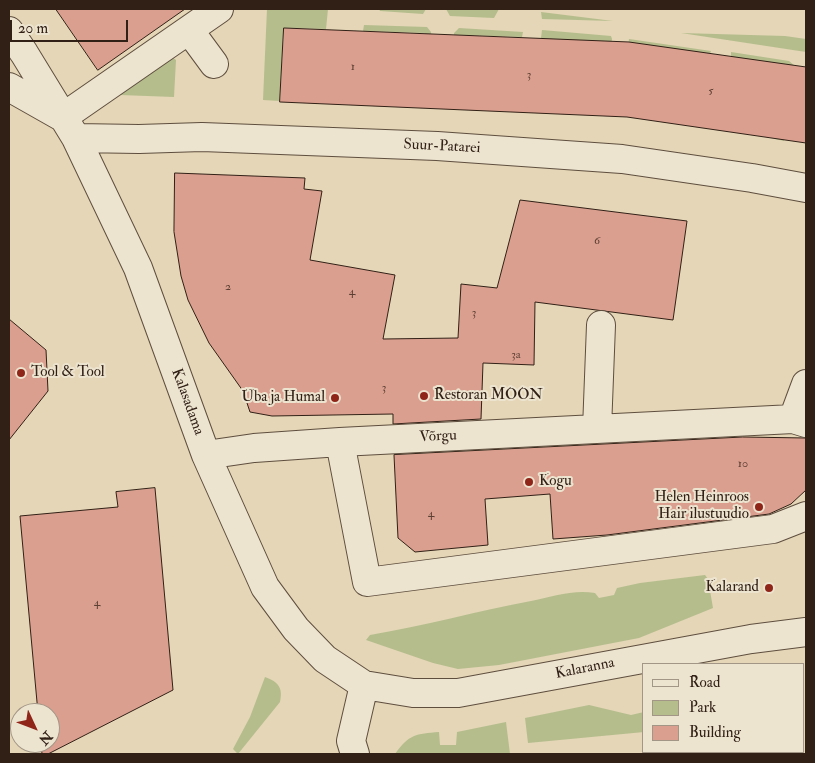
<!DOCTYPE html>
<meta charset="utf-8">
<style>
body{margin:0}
#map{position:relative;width:815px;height:763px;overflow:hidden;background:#e4d6b6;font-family:"IM FELL Double Pica",serif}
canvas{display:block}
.frame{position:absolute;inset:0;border:10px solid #312016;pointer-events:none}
.legend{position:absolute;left:642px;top:663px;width:162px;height:90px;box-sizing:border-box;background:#ede4d0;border:1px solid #a29686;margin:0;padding:6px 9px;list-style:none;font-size:15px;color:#312016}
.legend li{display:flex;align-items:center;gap:10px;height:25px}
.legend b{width:25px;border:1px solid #a29686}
.north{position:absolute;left:10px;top:703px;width:50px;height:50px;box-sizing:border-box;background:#ede4d0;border:1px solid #a29686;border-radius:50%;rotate:133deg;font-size:14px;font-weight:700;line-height:20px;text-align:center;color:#312016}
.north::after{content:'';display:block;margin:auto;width:18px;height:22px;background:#8f2418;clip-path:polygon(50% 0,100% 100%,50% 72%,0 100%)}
.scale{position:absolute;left:10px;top:20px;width:118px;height:22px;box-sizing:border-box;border:2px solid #312016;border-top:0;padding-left:6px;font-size:15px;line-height:18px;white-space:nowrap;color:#312016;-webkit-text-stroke:4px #ede4d0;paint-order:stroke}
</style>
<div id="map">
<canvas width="815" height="763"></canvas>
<div class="frame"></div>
<ul class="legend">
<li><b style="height:6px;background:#ede4d0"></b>Road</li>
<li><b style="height:14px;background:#b5bd8d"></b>Park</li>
<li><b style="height:14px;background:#db9f8f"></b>Building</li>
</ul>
<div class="north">N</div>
<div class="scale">20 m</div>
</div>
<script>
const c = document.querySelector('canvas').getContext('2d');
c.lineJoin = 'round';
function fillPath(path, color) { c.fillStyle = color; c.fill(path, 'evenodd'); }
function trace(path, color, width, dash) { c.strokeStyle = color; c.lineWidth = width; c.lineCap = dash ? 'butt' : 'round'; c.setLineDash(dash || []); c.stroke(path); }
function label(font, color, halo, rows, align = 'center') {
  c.font = font + ' "IM FELL Double Pica",serif'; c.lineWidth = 4; c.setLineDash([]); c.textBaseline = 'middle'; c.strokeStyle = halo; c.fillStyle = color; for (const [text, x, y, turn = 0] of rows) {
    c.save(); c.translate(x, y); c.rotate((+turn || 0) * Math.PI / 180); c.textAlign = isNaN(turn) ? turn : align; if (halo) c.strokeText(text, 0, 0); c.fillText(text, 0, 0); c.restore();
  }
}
fillPath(new Path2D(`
 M 267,9 L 328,9 L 326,29 L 284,28 L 280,101 L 263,100 Z
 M 379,9 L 426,9 L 423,14 L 380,11 Z
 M 446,9 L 499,9 L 494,18 L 450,16 Z
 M 541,12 L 613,21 L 542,19 Z
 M 364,25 L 427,27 L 431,32 L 428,107 L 422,108 L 425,33 L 363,31 Z
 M 459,28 L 523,32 L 522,37 L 461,35 L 450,109 L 454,33 Z
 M 542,30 L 611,36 L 612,39 L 602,114 L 541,38 Z
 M 681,33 L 785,36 L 806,39 L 806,52 Z
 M 629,39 L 711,51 L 710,54 L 635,118 L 619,116 Z
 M 731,52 L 789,61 L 795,66 L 784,141 L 775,139 L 786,65 L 731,57 Z
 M 172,57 L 176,60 L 174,97 L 120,95 Z
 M 705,575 L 708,579 L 713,608 L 639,638 L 499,665 L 458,669 L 433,663 L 366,640 L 370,635 C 424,626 477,611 531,601 C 551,597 574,589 595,593 L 599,598 L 614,595 L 617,588 L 640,583 Z
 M 265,677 C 279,682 283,688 280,702 L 238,754 L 233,749 L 250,717 Z
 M 589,705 L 631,715 L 644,712 L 644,732 L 528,743 L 525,718 Z
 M 506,722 L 510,754 L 395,754 C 409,734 416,734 439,732 L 440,745 L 456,745 L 457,732 Z`), '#b5bd8d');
const building = new Path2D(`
 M 56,9 L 185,9 L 98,70 Z
 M 284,28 L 629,42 L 806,67 L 806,143 L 627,117 L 280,102 Z
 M 175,173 L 305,178 L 304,189 L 322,191 L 310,260 L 395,275 L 383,339 L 458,338 L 461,284 L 497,288 L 520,200 L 687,221 L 673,320 L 535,302 L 534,365 L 483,363 L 481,419 L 393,424 L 393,414 L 272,416 L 250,412 L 243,391 L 209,343 L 188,300 L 181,276 L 174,232 Z
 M 9,319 L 46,350 L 48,391 L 9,440 Z
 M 743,437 L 806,438 L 806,490 L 791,504 L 769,514 L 607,535 L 553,539 L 550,494 L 485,499 L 488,545 L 415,552 L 398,538 L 394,455 Z
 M 155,488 L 173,690 L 48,754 L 42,754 L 41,743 L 50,743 L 50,713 L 38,713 L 20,516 L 118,507 L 116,492 Z`);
fillPath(building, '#db9f8f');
trace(building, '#312016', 1);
const minor = new Path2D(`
 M 189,30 L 214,64
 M 9,31 L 24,53 L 76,138 L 138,268 L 206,455 L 265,587 L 296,629 L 325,659 L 364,685 L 413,693 L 458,693 L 751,639 L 806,632
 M 9,87 L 62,117
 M 63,117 L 219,9
 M 76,138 L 139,139 L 202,137 L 437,146 L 622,159 L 752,178 L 806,188
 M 793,419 L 806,384
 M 597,429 L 601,325
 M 340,442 L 367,582 L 773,529 L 806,516
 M 206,455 L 254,448 L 340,442 L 793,419 L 806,423
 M 355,754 L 351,741 L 364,685`);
trace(minor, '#5e4e3e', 30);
trace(minor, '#ede4d0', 28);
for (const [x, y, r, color] of [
 [21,373,5,"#8f2418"],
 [424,396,5,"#8f2418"],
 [335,398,5,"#8f2418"],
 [529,482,5,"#8f2418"],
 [759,507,5,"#8f2418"],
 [769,588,5,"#8f2418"]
]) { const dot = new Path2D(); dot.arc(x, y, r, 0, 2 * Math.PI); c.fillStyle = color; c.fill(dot); trace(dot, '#ede4d0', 2); }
label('12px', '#5c4034', null, [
 ["1",353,67],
 ["3",529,75],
 ["5",711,91],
 ["6",597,241],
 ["2",228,287],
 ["4",352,292],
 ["3",474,313],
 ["3a",516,355],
 ["3",384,388],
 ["10",743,464],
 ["4",431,514],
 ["4",97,603]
]);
label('15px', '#312016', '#ede4d0', [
 ["Suur-Patarei",442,147,3],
 ["Kalasadama",187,402,70],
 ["Võrgu",438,437,-3],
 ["Kalaranna",585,669,-11]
]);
label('15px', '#312016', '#ede4d0', [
 ["Tool & Tool",31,373],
 ["Restoran MOON",434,396],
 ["Uba ja Humal",325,398,"right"],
 ["Kogu",539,482],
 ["Helen Heinroos",749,498,"right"],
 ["Hair ilustuudio",749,515,"right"],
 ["Kalarand",759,588,"right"]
], 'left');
</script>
